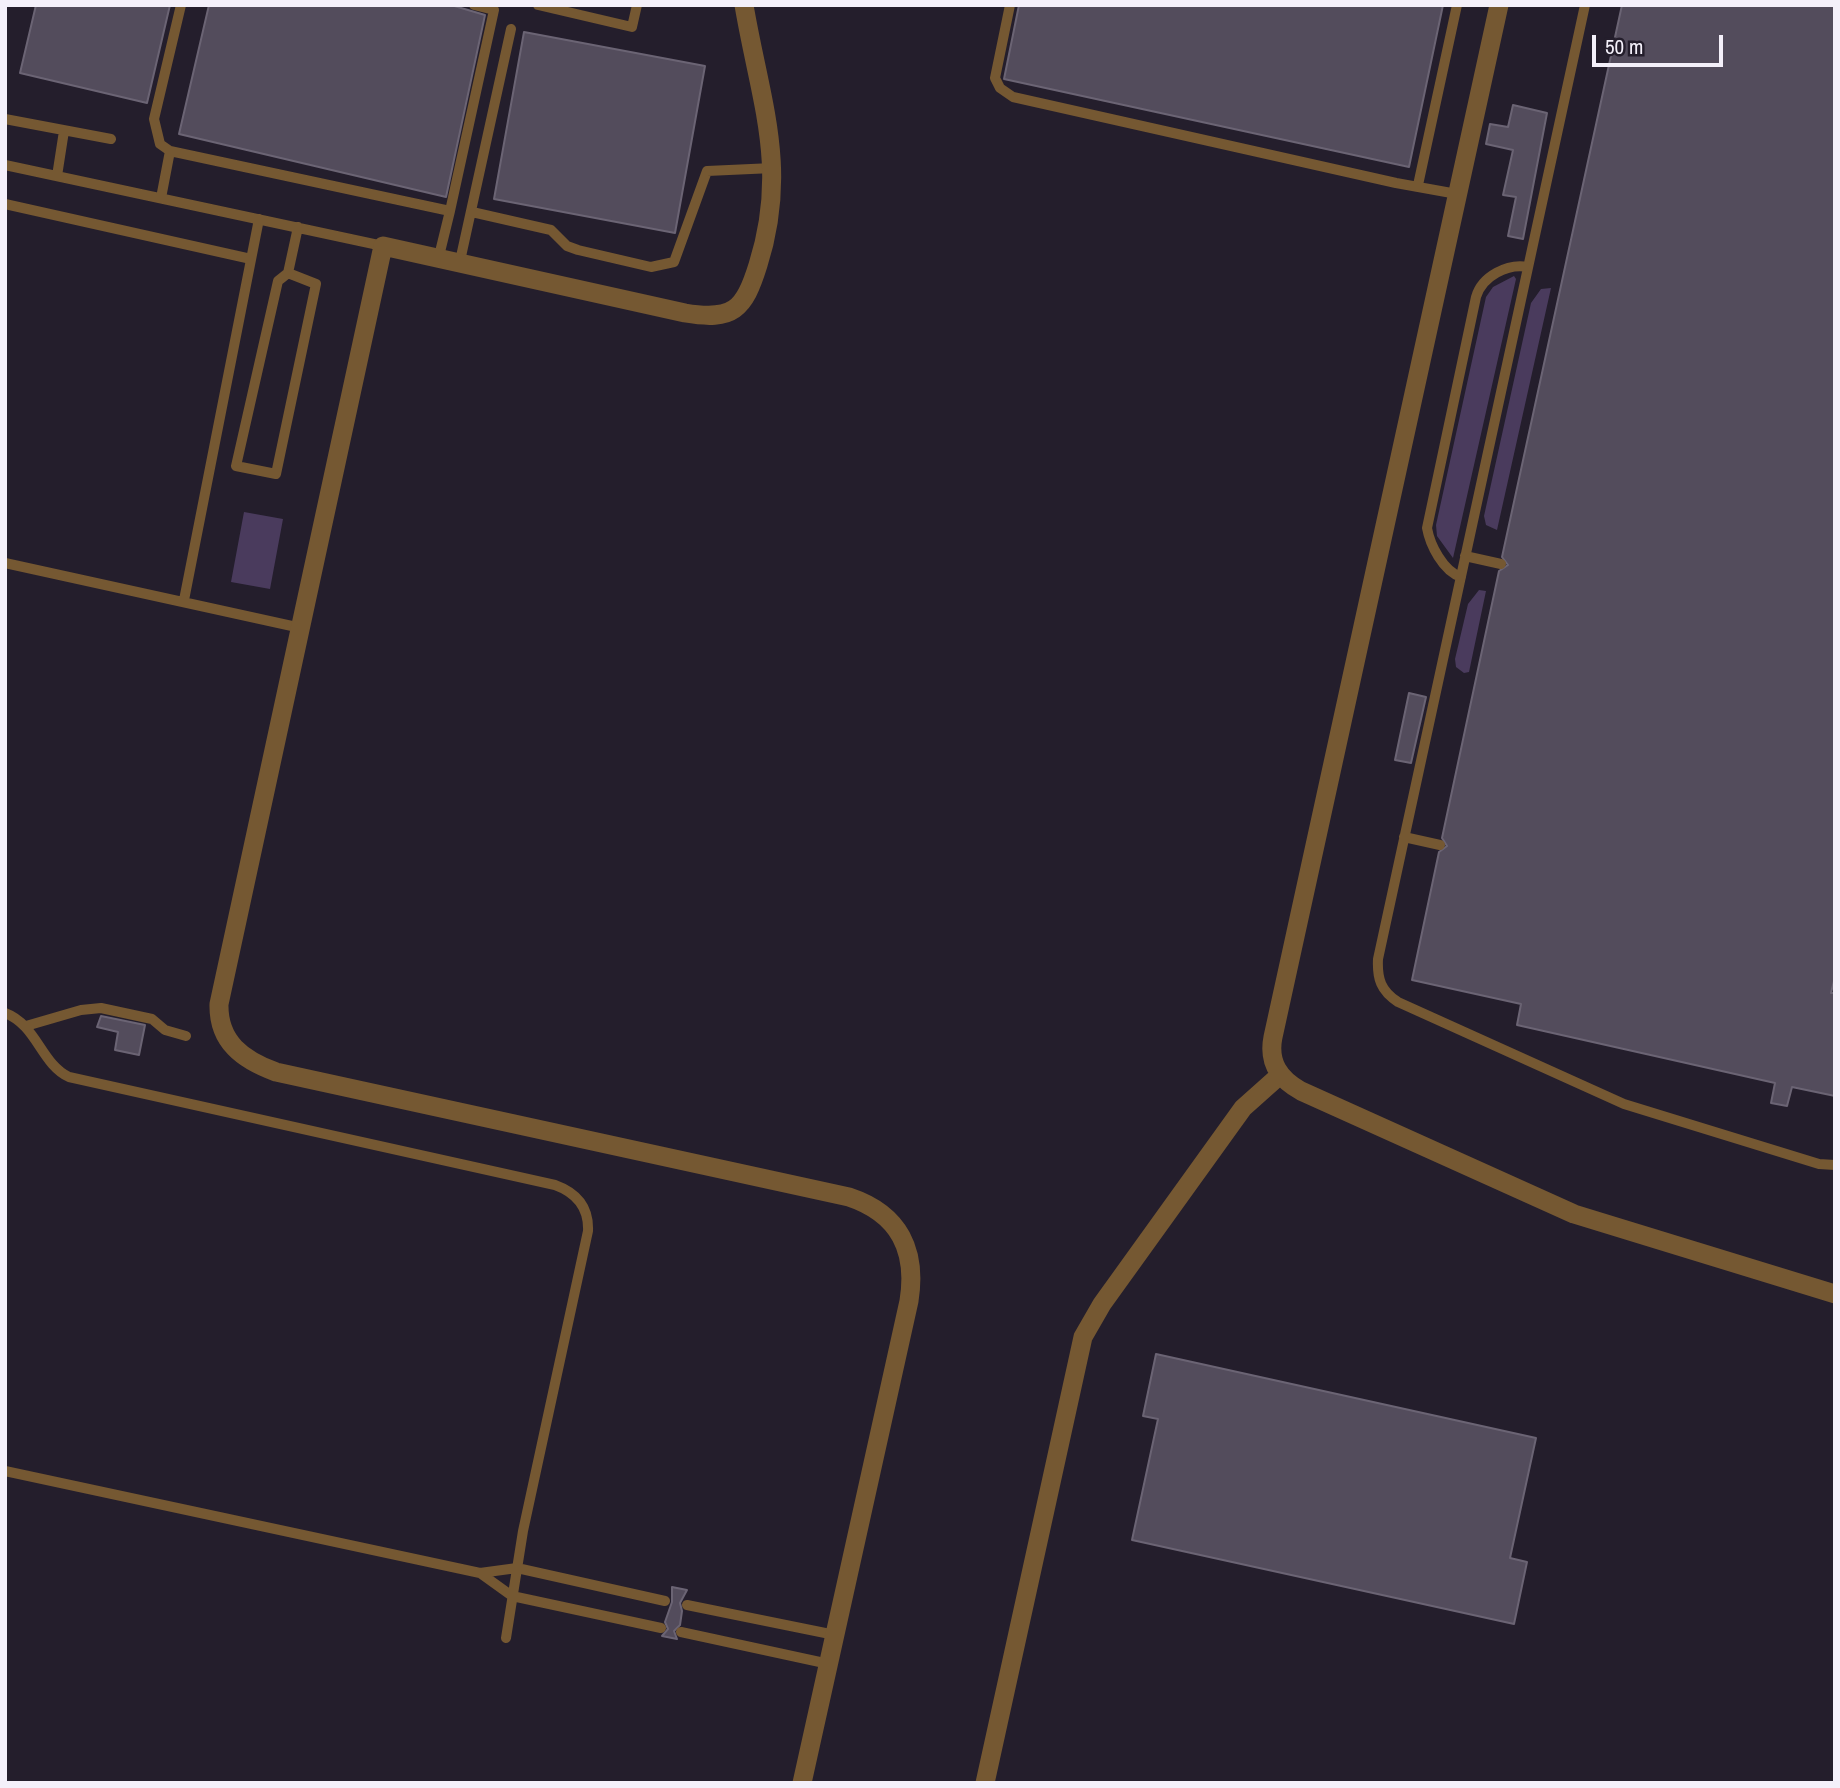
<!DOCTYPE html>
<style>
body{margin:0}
#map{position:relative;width:1840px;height:1788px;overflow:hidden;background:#241e2c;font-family:"Archivo Narrow",sans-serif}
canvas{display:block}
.frame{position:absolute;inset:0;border:7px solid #f4f0fa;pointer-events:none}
.scale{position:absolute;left:1592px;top:35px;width:131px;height:32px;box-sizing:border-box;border:4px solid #f4f0fa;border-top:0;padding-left:9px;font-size:21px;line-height:24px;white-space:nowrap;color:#f4f0fa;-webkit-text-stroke:5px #241e2c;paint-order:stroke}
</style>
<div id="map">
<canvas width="1840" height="1788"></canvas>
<div class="frame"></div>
<div class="scale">50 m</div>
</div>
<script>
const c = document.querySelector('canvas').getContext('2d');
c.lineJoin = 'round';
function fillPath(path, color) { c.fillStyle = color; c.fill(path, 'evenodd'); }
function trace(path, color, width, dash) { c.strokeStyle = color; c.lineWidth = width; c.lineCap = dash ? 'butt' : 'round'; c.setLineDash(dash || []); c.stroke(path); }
fillPath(new Path2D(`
 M 1514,276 L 1516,279 L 1453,558 L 1437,536 L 1436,525 L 1486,297 L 1493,287 Z
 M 1551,288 L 1497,530 L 1486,525 L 1484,516 L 1531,303 L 1541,289 Z
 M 244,512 L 283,519 L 270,589 L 231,582 Z
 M 1479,590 L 1486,591 L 1469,672 L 1464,673 L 1456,667 L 1455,659 L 1468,604 Z`), '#4a3b5d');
const building = new Path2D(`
 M 36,5 L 170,5 L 147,103 L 20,73 Z
 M 209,5 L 451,5 L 485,15 L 446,197 L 179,134 Z
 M 1019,5 L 1443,5 L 1409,167 L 1004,79 Z
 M 1622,5 L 1835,5 L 1835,977 L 1831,993 L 1835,993 L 1835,1096 L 1792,1087 L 1787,1106 L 1771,1103 L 1775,1083 L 1517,1025 L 1521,1004 L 1412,980 L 1439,852 L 1447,846 L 1442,838 L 1499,571 L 1508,565 L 1502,557 Z
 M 524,32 L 705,66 L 675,233 L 494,199 Z
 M 1513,105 L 1547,113 L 1523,239 L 1508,236 L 1516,197 L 1503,195 L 1513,150 L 1486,144 L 1490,124 L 1508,127 Z
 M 1409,693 L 1426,697 L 1411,763 L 1395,760 Z
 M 101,1016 L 145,1025 L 139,1055 L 115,1050 L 118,1032 L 97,1027 Z
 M 1156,1354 L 1536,1438 L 1510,1558 L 1527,1562 L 1514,1624 L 1132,1540 L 1158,1419 L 1143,1416 Z
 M 672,1587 L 687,1590 L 680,1603 L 682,1611 L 680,1625 L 674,1631 L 677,1639 L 662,1636 L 668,1629 L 665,1622 L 672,1602 Z`);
fillPath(building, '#534c5c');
trace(building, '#6b6474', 2);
trace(new Path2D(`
 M 538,5 L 632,27 L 637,5
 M 1010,5 L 995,78 L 1000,88 L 1013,97 L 1396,183 L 1457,194
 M 1585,5 L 1378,959 C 1377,979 1381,991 1398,1002 L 1624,1104 L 1819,1164 L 1835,1165
 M 5,119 L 111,139
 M 170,151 L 160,144 L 154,119 L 181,5
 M 5,165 L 383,246
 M 57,176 L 64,131
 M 1418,185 L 1457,5
 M 161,198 L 170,151 L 450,211 L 439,256
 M 5,204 L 251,259
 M 450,211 L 494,10 L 474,5
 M 472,212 L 551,230 L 567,246 L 578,250 L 651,267 L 674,262 L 707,171 L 773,168
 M 460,261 L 511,29
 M 288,273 L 316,284 L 276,474 L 236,466 L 278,281 L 288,273 L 298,227
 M 1465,556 L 1501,564
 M 5,563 L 301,628
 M 1461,577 C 1443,571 1430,545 1427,528 L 1476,297 C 1482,276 1508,263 1528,267
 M 184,600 L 259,219
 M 1404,837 L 1440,845
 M 5,1013 C 37,1025 41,1064 69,1077 L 555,1185 C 577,1193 589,1208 588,1231 L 523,1531 L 506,1638
 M 26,1026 L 81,1010 L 101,1008 L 152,1019 L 165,1030 L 186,1036
 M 5,1471 L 480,1573 L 517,1568 L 665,1601
 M 480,1573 L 512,1596 L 661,1628
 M 687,1605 L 835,1635
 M 681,1632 L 829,1664`), '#755832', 10);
trace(new Path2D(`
 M 744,5 C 760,100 789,167 758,265 C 744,310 733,321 685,313 L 383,246 L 219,1004 C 218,1042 243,1060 276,1072 L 849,1197 C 900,1214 917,1251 909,1301 L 802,1783
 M 1499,5 L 1273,1037 C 1268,1062 1279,1079 1301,1091 L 1574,1214 L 1835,1294
 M 985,1783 L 1083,1337 L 1102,1304 L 1243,1108 L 1280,1075`), '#755832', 19);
</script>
